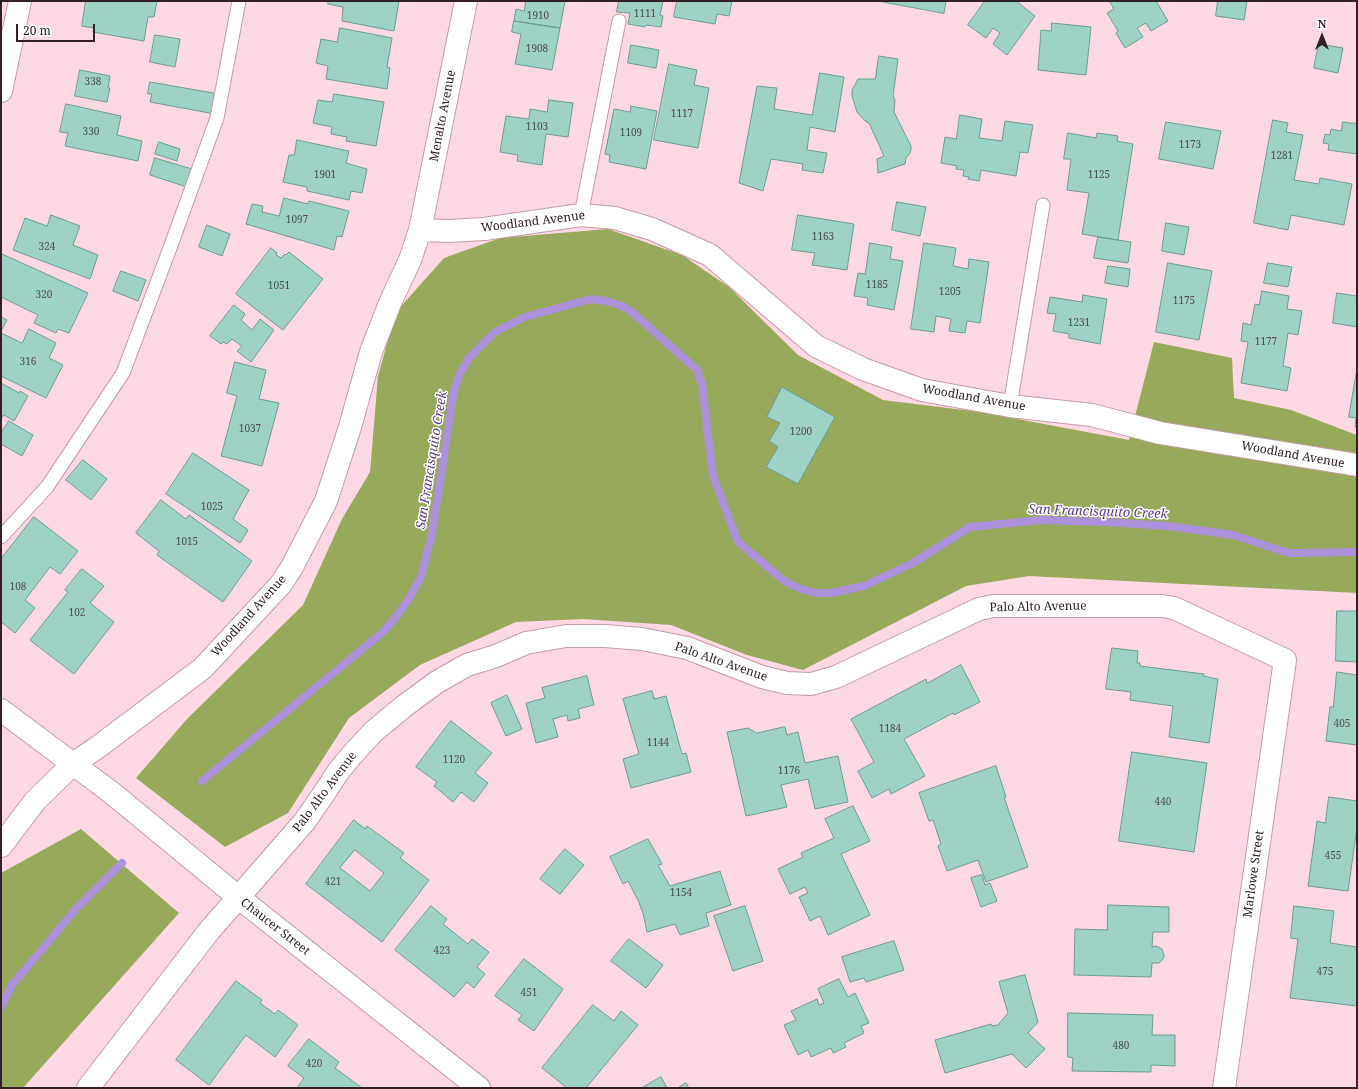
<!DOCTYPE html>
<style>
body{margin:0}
#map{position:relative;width:1358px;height:1089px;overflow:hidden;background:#fed8e2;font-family:"Noto Serif",serif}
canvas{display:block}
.frame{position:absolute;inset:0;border:2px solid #312025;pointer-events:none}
.north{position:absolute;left:1302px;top:16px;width:40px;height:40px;-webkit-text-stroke:3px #fff;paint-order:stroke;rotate:0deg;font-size:11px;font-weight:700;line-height:16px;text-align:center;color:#312025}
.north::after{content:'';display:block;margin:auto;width:14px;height:18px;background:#312025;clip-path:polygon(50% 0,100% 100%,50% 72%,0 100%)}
.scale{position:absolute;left:16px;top:24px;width:79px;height:18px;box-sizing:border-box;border:2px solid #312025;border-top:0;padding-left:5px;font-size:12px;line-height:14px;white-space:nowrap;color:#312025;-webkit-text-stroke:3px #fff;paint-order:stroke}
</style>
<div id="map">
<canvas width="1358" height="1089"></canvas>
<div class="frame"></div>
<div class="north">N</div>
<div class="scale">20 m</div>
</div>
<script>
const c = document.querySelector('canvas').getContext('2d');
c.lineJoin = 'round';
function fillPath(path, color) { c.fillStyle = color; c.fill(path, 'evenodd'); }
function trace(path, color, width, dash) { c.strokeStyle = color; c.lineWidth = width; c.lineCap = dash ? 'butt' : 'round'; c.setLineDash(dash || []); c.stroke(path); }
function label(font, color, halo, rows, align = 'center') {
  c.font = font + ' "Noto Serif",serif'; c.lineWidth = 3; c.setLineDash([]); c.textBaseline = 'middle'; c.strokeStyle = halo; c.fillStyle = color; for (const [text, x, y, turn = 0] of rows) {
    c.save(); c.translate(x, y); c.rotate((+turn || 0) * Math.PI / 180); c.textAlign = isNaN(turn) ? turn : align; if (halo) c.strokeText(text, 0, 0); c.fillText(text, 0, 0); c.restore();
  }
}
fillPath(new Path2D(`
 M 608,229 L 682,255 L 729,287 L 798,355 L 883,400 L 980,412 L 1129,440 L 1154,342 L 1232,358 L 1234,398 L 1291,410 L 1357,435 L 1357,593 L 1029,576 L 966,586 L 803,670 L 747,655 L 671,625 L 583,619 L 516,622 L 420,665 L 349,718 L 288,813 L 225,847 L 136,778 L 187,719 L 303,605 L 342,519 L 370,472 L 378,376 L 396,312 L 444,258 L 500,238 Z
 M 81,829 L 179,913 L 23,1088 L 1,1088 L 1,873 Z`), '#97a95b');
trace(new Path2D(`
 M 202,781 L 382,633 L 397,616 L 410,597 L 421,577 L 432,534 L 454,391 L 460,374 L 469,358 L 495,332 L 525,317 L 591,299 L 606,301 L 620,305 L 632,312 L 697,370 L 702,384 L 713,476 L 738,542 L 784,581 L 801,589 L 816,593 L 831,593 L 864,586 L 913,563 L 970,527 L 1041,520 L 1105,522 L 1168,526 L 1233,535 L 1289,553 L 1357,552
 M 1,1007 L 12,985 L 76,909 L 122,863`), '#ac92da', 8);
const building = new Path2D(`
 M 86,1 L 92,2 L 92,1 L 157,1 L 154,17 L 148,17 L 144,41 L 93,32 L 94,28 L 82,26 Z
 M 329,1 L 399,1 L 394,31 L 342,21 L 343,7 L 328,4 Z
 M 526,1 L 565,1 L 560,28 L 514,21 L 516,9 L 524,11 Z
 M 619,1 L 663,1 L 660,15 L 663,16 L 661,27 L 646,25 L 645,27 L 628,24 L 630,13 L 617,12 Z
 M 677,1 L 732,1 L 729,16 L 717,14 L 715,24 L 674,17 Z
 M 878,1 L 946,1 L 944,13 Z
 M 985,1 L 1016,1 L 1035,16 L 1007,55 L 993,44 L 1000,33 L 993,28 L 986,38 L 968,25 Z
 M 1111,1 L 1156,1 L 1168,21 L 1151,31 L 1146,23 L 1137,28 L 1143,37 L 1125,48 L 1116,33 L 1118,31 L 1107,13 L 1114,9 L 1110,2 Z
 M 1218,1 L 1247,1 L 1244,20 L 1216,16 Z
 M 514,21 L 560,28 L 552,70 L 515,64 L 521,34 L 512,32 Z
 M 1052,23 L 1091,27 L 1086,75 L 1038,70 L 1041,30 L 1051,31 Z
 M 340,28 L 392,38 L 387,67 L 390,68 L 387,89 L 326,79 L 328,66 L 316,63 L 321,39 L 337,42 Z
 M 155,35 L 180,39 L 175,67 L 150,62 Z
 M 1319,44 L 1343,48 L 1338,73 L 1314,68 Z
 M 631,45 L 659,50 L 656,68 L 628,63 Z
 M 879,56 L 898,59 L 893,96 L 895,100 L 894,112 L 911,146 L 911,149 L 910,153 L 906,158 L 905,164 L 878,173 L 877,159 L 884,156 L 869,123 L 865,121 L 857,112 L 852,96 L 852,90 L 858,79 L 875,79 Z
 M 669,64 L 697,70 L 694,85 L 709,88 L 698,148 L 654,140 Z
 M 80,70 L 110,76 L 108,88 L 110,88 L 107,102 L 75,96 Z
 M 820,73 L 844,77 L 835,132 L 810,127 L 807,150 L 827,153 L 823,173 L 802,170 L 803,164 L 771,159 L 763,191 L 739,183 L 757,86 L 777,88 L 774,109 L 812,115 Z
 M 150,82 L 219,94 L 215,114 L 150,102 L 152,94 L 148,94 Z
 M 334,94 L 384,102 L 376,146 L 346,141 L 347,137 L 331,134 L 332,127 L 313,123 L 318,100 L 332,102 Z
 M 549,100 L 573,103 L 568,137 L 546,134 L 542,165 L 517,161 L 518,155 L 500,152 L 506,116 L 529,119 L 530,109 L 547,112 Z
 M 66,104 L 121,116 L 117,135 L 142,141 L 138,161 L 65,146 L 68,133 L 60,132 Z
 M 631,106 L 657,111 L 646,169 L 609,162 L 610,155 L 605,154 L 614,109 L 630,112 Z
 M 960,115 L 982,119 L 979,138 L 1002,141 L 1005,121 L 1033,125 L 1028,153 L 1020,152 L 1016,176 L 981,170 L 979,181 L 968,179 L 969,177 L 963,176 L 964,170 L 956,169 L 957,166 L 941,163 L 945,137 L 956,139 Z
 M 1273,120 L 1288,123 L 1286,132 L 1303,135 L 1294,180 L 1319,184 L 1320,178 L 1352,184 L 1344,225 L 1291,215 L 1288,230 L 1254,223 Z
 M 1166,122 L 1221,131 L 1213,169 L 1159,159 Z
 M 1343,122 L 1357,124 L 1357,154 L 1328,150 L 1329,144 L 1323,143 L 1325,134 L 1330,135 L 1331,129 L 1341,131 Z
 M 1068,133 L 1096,138 L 1097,133 L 1118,136 L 1117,141 L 1133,144 L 1118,240 L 1082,234 L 1089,193 L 1067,190 L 1071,159 L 1064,159 Z
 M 297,140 L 349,151 L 346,163 L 367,169 L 362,193 L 351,191 L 349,200 L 307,191 L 307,187 L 283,182 L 289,155 L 294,155 Z
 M 159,142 L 180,149 L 177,161 L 155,154 Z
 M 155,158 L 192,169 L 187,187 L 150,175 Z
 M 284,198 L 308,204 L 309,201 L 349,211 L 342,237 L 337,236 L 334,250 L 246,224 L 252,204 L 263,206 L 262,212 L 279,216 Z
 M 897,202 L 926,207 L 920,236 L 892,230 Z
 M 51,215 L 80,226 L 73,245 L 98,255 L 90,279 L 13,250 L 25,218 L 47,226 Z
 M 798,215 L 854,224 L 847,270 L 812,265 L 815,253 L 792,250 Z
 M 1166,223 L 1189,227 L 1184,255 L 1162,251 Z
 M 207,225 L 230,234 L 222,256 L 199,247 Z
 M 1098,237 L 1131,242 L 1128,263 L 1094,258 Z
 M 870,243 L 892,247 L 890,259 L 903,261 L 894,310 L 867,305 L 868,298 L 854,296 L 858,273 L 865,274 Z
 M 924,243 L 956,248 L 953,266 L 968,269 L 969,259 L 989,262 L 980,323 L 967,321 L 965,333 L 949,331 L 951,319 L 936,316 L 934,332 L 911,329 Z
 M 271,248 L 277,253 L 276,255 L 281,258 L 285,254 L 286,255 L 289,252 L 323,279 L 283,330 L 236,294 Z
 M 2,254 L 88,293 L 69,333 L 58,329 L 56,333 L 34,323 L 38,315 L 1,297 L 1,256 Z
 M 1168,263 L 1212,271 L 1199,340 L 1156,332 Z
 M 1268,263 L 1292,267 L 1288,287 L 1264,283 Z
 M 1108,266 L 1130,269 L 1128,287 L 1105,283 Z
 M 121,271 L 146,280 L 138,301 L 113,291 Z
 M 1262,291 L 1289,296 L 1287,309 L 1302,311 L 1298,335 L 1288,333 L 1283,366 L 1291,368 L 1287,391 L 1241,383 L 1248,342 L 1241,341 L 1243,323 L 1251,325 L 1255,304 L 1259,305 Z
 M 1337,293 L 1357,296 L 1357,327 L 1333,323 Z
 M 1083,295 L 1107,299 L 1100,344 L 1069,338 L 1069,334 L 1053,331 L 1056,314 L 1047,313 L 1050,297 L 1082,302 Z
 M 234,305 L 245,314 L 241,320 L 252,330 L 260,319 L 274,330 L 251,362 L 237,351 L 242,346 L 232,339 L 227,344 L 223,342 L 221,344 L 210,336 Z
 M 1,317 L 7,320 L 1,331 Z
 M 29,329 L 56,343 L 49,358 L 63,365 L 46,398 L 1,376 L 1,333 L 22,343 Z
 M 235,362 L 266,370 L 259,399 L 279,403 L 262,466 L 221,456 L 237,396 L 227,393 Z
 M 1357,369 L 1357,427 L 1355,427 L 1356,418 L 1349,417 Z
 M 1,383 L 19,393 L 20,391 L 28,396 L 14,421 L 4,415 L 1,419 Z
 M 782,387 L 835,417 L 798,484 L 766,467 L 778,447 L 769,441 L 780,423 L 767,417 Z
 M 9,421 L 33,435 L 22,456 L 1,444 L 1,433 Z
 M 193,453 L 249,490 L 233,519 L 248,530 L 240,543 L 166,494 Z
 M 83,460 L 107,479 L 91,500 L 66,480 Z
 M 161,500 L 186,519 L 189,515 L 252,561 L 223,602 L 157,555 L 159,551 L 136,533 Z
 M 34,517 L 78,551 L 60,574 L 50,567 L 25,600 L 35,608 L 15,633 L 1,622 L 1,559 Z
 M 82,569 L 104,586 L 90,603 L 114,622 L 74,674 L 30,640 L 68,592 L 65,590 Z
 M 1337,611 L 1357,611 L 1357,662 L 1336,661 Z
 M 1112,648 L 1138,651 L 1137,663 L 1140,663 L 1140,666 L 1204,674 L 1203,676 L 1218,679 L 1209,743 L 1169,737 L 1173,706 L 1130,700 L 1131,692 L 1106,689 Z
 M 961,665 L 980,702 L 954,715 L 953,713 L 904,739 L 925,776 L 891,794 L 889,789 L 872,798 L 858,771 L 874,762 L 851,719 L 926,679 L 927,683 Z
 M 1337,672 L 1357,675 L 1357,745 L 1326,741 L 1330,707 L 1333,707 Z
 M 587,676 L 594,705 L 578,709 L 580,718 L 568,721 L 567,715 L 553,719 L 558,737 L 536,743 L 526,703 L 545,698 L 542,688 Z
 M 652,691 L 654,699 L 666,696 L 682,754 L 686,753 L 691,772 L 631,788 L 623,759 L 639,754 L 623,699 Z
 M 507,695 L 522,729 L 506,736 L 491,703 Z
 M 451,721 L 492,753 L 475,773 L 488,783 L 474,802 L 461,792 L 453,802 L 434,786 L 437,782 L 416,767 Z
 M 785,727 L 787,735 L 798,732 L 805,763 L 838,756 L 848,802 L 815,809 L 808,779 L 781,785 L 787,807 L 746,816 L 727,732 L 748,728 L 756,733 Z
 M 1132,752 L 1207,763 L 1194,852 L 1119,841 Z
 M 996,766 L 1006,797 L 1004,797 L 1028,867 L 986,882 L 978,860 L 947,871 L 938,846 L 941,844 L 933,820 L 929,821 L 919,793 Z
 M 1329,797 L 1357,801 L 1357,827 L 1348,891 L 1308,886 L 1317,821 L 1325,823 Z
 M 853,806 L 870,841 L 841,854 L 870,915 L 828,935 L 820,916 L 810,921 L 799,897 L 808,893 L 805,887 L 790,894 L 778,869 L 803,857 L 801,853 L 834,838 L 825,819 Z
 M 354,820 L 365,829 L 367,826 L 404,853 L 400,858 L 429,880 L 382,942 L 306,884 ZM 355,850 L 384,873 L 370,891 L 340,868 Z
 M 648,839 L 662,864 L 658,865 L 670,886 L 720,871 L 731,905 L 706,913 L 709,926 L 680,935 L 675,924 L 647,932 L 643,913 L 638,900 L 628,881 L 623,884 L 610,857 Z
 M 565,849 L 584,865 L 560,894 L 540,879 Z
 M 982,875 L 985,885 L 990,883 L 997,901 L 981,907 L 971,878 Z
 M 1108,905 L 1169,907 L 1169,932 L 1153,932 L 1152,947 L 1156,946 L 1162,949 L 1164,955 L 1164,958 L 1159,963 L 1152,963 L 1151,977 L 1074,975 L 1075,929 L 1107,930 Z
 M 431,906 L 447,919 L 443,924 L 468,944 L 472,939 L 489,952 L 477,967 L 485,974 L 474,988 L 467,982 L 454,997 L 395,950 Z
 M 745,906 L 763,961 L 733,971 L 714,916 Z
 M 1294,906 L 1334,911 L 1330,943 L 1357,947 L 1357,1006 L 1290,998 L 1298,939 L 1291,938 Z
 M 629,939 L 663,965 L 646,988 L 611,961 Z
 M 894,941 L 904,970 L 866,982 L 864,978 L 850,982 L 842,957 Z
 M 524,959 L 563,989 L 534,1031 L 518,1020 L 522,1015 L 495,996 Z
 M 1025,975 L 1038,1022 L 1028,1033 L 1045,1049 L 1026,1068 L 1012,1054 L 945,1073 L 935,1040 L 991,1024 L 992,1026 L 998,1025 L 1008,1013 L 999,982 Z
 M 839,979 L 848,997 L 855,993 L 869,1023 L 861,1026 L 864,1033 L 844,1043 L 846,1047 L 833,1053 L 831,1048 L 811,1057 L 808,1050 L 798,1055 L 784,1025 L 796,1020 L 791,1011 L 817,999 L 819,1005 L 824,1003 L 818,989 Z
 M 236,981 L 262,1000 L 260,1003 L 275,1014 L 278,1010 L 298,1025 L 275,1057 L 246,1035 L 209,1085 L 176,1060 Z
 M 593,1005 L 614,1021 L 621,1011 L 638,1025 L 586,1088 L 567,1088 L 542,1068 Z
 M 1068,1013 L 1153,1015 L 1152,1035 L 1175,1035 L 1175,1066 L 1151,1065 L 1151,1072 L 1072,1071 L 1073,1058 L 1068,1057 Z
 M 309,1039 L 339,1062 L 335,1068 L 362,1088 L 297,1088 L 304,1078 L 288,1066 Z
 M 661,1077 L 667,1088 L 642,1088 Z
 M 686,1083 L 689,1088 L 678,1088 Z`);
fillPath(building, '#9fd2c7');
trace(building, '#6a9b91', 1);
const service = new Path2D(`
 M 581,215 L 619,21
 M 1010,406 L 1043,205
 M 1,537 L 47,487 L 123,373 L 170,248 L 217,118 L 239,1`);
const minor = new Path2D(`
 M 1,91 L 20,1
 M 420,230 L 449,231 L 484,229 L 581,215 L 615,218 L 652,229 L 710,255 L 816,346 L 863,369 L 922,390 L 1010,406 L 1092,415 L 1160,433 L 1357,465
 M 1,710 L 112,793 L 238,897 L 479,1088
 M 1,846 L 35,801 L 73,764 L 98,747 L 203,668 L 281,584 L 292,567 L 326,501 L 350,427 L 371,352 L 390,303 L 410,260 L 420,230 L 466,1
 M 88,1088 L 209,931 L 305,821 L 327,789 L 338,772 L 351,756 L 373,732 L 403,707 L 437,682 L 467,665 L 496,656 L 526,643 L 566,636 L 605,636 L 642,639 L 687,648 L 762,677 L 787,683 L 811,684 L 836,677 L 979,609 L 993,606 L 1162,606 L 1174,608 L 1285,660 L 1224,1088`);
trace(service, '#c79ba7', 15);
trace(minor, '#c79ba7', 24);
trace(service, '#fff', 13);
trace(minor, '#fff', 22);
label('10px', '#4c4c4e', null, [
 ["1111",645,14],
 ["1910",538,16],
 ["1908",537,49],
 ["338",93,82],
 ["1117",682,114],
 ["1103",537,127],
 ["330",91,132],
 ["1109",631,133],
 ["1173",1190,145],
 ["1281",1282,156],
 ["1901",325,175],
 ["1125",1099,175],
 ["1097",297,220],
 ["1163",823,237],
 ["324",47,247],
 ["1185",877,285],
 ["1051",279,286],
 ["1205",950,292],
 ["320",44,295],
 ["1175",1184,301],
 ["1231",1079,323],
 ["1177",1266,342],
 ["316",28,362],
 ["1037",250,429],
 ["1200",801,432],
 ["1025",212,507],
 ["1015",187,542],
 ["108",18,587],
 ["102",77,613],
 ["405",1342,724],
 ["1184",890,729],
 ["1144",658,743],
 ["1120",454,760],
 ["1176",789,771],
 ["440",1163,802],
 ["455",1333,856],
 ["421",333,882],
 ["1154",681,893],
 ["423",442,951],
 ["475",1325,972],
 ["451",529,993],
 ["480",1121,1046],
 ["420",314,1064]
]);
label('12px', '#312025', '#fff', [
 ["Menalto Avenue",443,116,-79],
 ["Woodland Avenue",533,222,-7],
 ["Woodland Avenue",974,398,10],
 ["Woodland Avenue",1293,455,10],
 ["Palo Alto Avenue",1038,607,-1],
 ["Woodland Avenue",249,616,-48],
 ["Palo Alto Avenue",721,662,19],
 ["Palo Alto Avenue",325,792,-53],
 ["Marlowe Street",1254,874,-82],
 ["Chaucer Street",275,927,38]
]);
label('italic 13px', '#603d92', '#fff', [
 ["San Francisquito Creek",432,460,-81],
 ["San Francisquito Creek",1098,512,2]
]);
</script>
